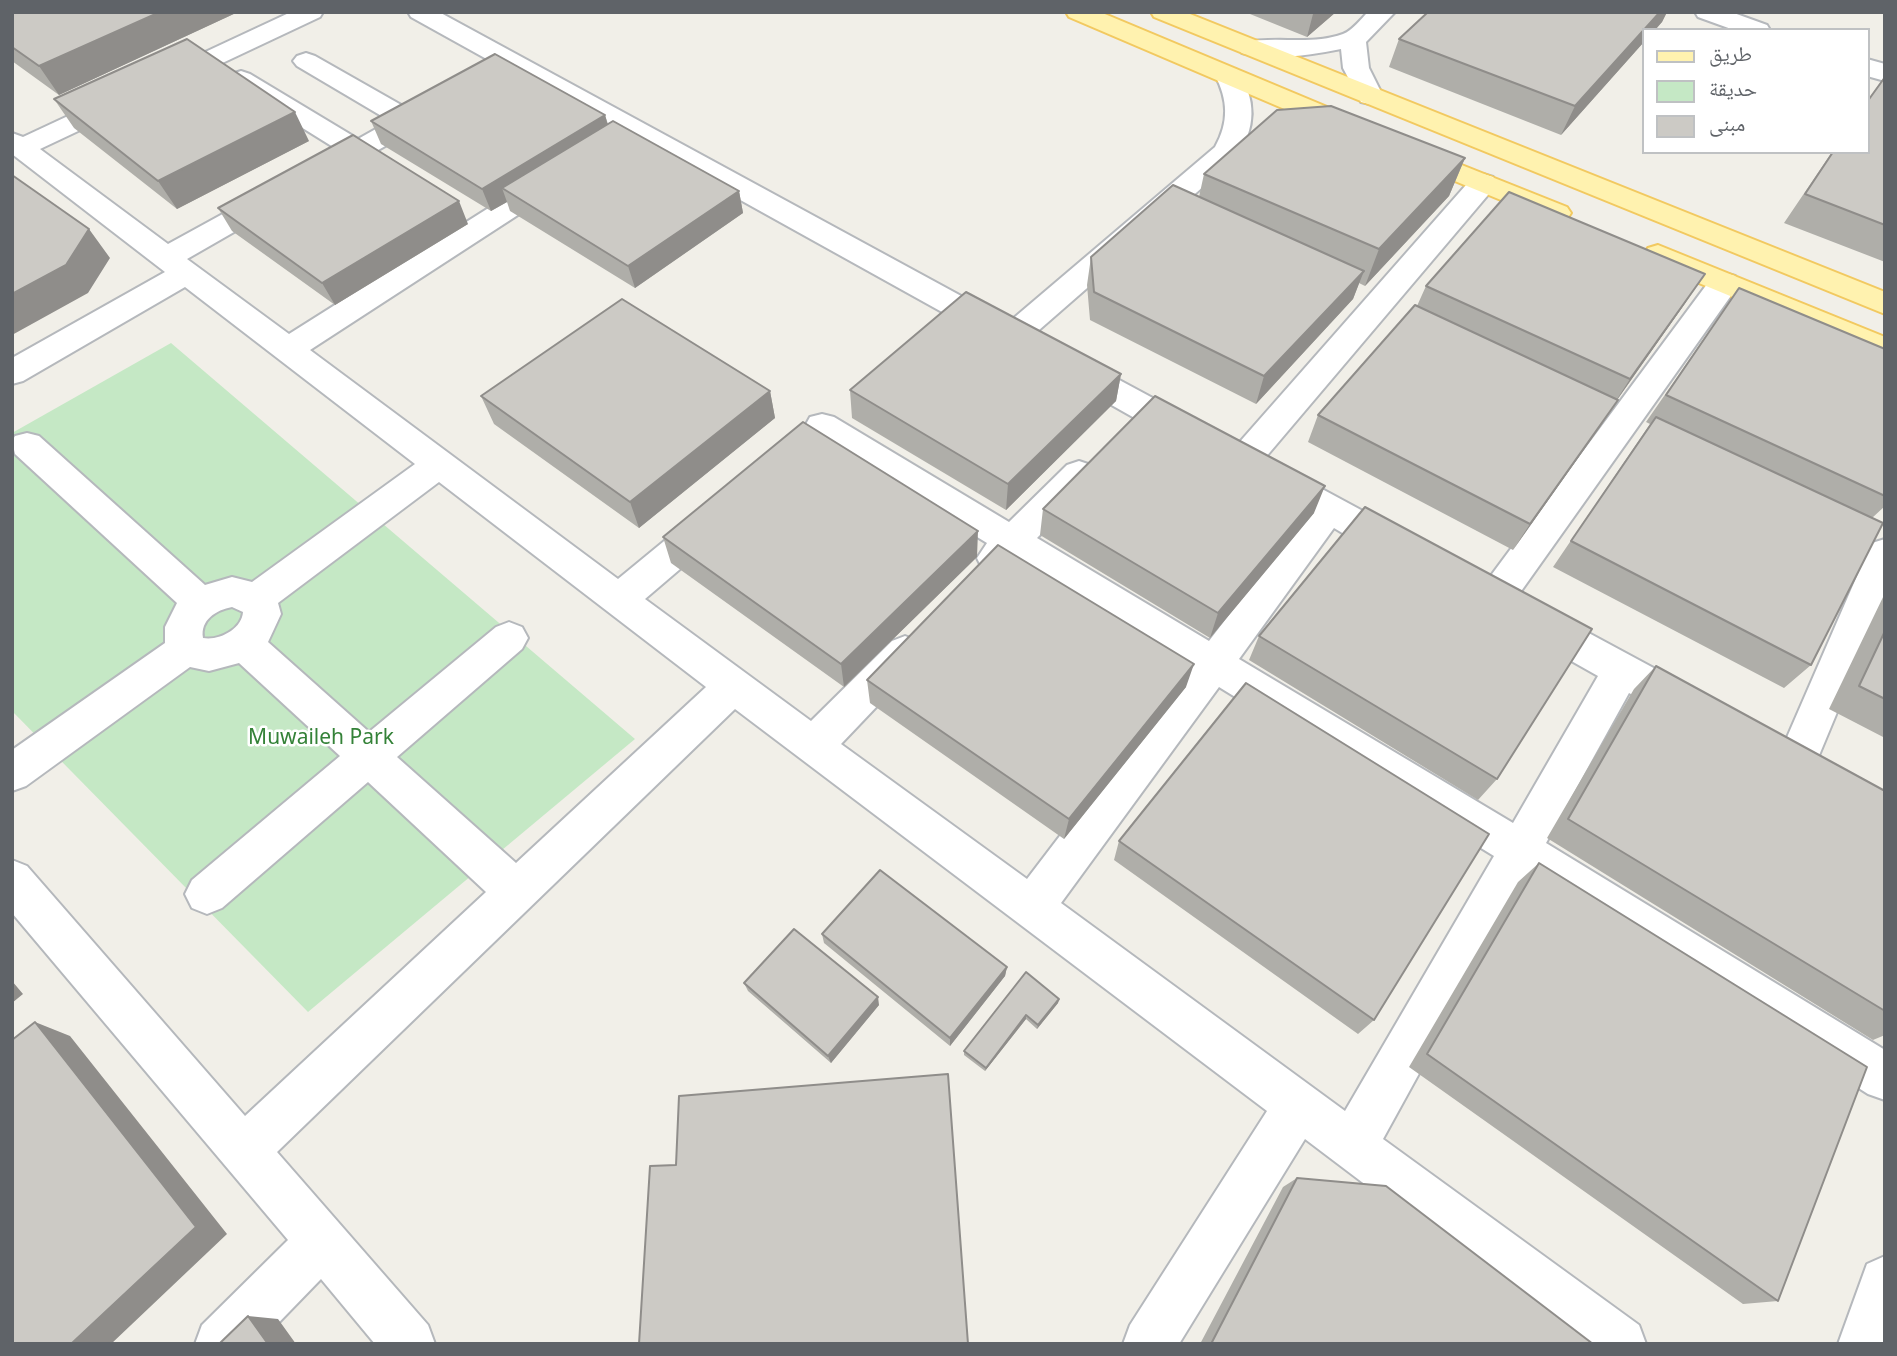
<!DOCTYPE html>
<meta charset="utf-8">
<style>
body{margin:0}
#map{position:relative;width:1897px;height:1356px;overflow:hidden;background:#f1efe8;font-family:"Noto Sans","Noto Naskh Arabic",sans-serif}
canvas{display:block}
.frame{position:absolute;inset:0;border:14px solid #5f6368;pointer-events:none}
.legend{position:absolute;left:1642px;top:28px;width:228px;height:126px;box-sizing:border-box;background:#fff;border:2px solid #bfc1c3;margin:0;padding:9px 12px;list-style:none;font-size:21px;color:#5f6368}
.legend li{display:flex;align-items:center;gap:14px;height:35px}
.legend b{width:35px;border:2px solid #bfc1c3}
</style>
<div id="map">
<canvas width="1897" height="1356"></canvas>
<div class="frame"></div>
<ul class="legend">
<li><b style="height:9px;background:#fff2af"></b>طريق</li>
<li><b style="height:19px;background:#c5e8c5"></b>حديقة</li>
<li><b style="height:19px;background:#cccac5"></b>مبنى</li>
</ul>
</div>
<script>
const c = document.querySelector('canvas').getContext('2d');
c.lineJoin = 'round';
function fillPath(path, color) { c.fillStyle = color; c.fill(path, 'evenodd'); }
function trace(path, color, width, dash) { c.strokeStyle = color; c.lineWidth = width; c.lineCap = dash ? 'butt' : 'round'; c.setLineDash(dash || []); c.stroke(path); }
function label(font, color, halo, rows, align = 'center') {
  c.font = font + ' "Noto Sans",sans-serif'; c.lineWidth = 5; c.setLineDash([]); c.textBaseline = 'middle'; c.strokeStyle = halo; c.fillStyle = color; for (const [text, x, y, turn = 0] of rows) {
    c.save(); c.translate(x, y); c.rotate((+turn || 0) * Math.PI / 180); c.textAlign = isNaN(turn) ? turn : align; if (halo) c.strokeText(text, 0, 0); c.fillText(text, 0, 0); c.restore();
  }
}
fillPath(new Path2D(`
 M 171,343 L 635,739 L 308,1012 L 12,711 L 12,433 Z`), '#c5e8c5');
const minor = new Path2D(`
 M 291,12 L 323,12 L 320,17 L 40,149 L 168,244 L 261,193 L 271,190 L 281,193 L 285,199 L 281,205 L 187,259 L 289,334 L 544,173 L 554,170 L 564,173 L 568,179 L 564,185 L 310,350 L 618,579 L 697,514 L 709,510 L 721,514 L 727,524 L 721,534 L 645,599 L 811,721 L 892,641 L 905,636 L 918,641 L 924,652 L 918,663 L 841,744 L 1027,879 L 1188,668 L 1015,561 C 1004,572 996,573 982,568 L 977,558 L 987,543 L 810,435 L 805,426 L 810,417 L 822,414 L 834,417 L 1009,522 L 1067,465 L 1079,461 L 1091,465 L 1096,474 L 1091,483 L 1037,538 L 1209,641 L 1307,513 L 1261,487 L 1256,478 L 1261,469 L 1273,465 L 1285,469 L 1411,537 L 1416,547 L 1411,557 C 1385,565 1357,541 1334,528 L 1239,659 L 1513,823 L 1598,676 L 1520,632 L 1514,621 L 1520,610 L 1533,606 L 1546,610 L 1700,693 L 1706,705 L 1700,717 L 1686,722 L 1629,693 L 1546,843 L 1885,1050 L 1885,1100 L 1868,1094 L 1527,877 L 1383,1139 L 1639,1325 L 1646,1344 L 1576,1344 L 1305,1139 L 1179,1344 L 1123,1344 L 1130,1325 L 1267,1111 L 735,709 L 277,1152 L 428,1325 L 435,1344 L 375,1344 L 321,1279 L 258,1344 L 195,1344 L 202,1325 L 288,1240 L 12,913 L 12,860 L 27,866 L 245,1116 L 486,892 L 368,782 L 222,908 L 207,914 L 192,908 L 185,894 L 192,880 L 340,756 L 239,663 L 209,671 L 190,667 L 26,786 L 12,791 L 12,750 L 165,643 L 165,627 L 177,603 L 15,454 L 12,441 L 15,436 L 27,433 L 39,436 L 205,585 L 232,577 L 252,582 L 415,464 L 185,287 L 23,381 L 12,384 L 12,358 L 165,272 L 12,154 L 12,133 L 23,137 ZM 439,482 L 706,687 L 516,863 L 397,757 L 522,649 L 528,638 L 522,627 L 509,622 L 496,627 L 369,732 L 268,642 L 281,614 L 278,603 ZM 232,607 L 243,612 C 242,629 219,641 203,638 C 200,620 216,610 232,607 ZM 1219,687 L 1494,856 L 1345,1111 L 1061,903 Z
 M 408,12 L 439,12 L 1009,322 L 1215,147 C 1229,122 1228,100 1215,75 L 1219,70 L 1228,67 L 1237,70 C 1257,99 1256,129 1236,158 L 1023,344 L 1012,347 L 987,337 L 411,17 Z
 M 1368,12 L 1395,12 L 1366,42 L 1369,68 L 1383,96 L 1379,102 L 1370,104 L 1361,102 L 1343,68 L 1341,49 C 1310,55 1274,61 1242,53 L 1238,48 L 1242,43 C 1275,35 1310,46 1343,34 C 1352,31 1361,19 1368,12 Z
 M 1695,12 L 1731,12 L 1767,25 L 1770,30 L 1734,30 L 1698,17 Z
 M 306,53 L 315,56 L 410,110 L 424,105 L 433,107 L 437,113 L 433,119 L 334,175 L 324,177 L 314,175 L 310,169 L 314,163 L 338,150 L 232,84 L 228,79 L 232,74 L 241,71 L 250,74 L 358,139 L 390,121 L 297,66 L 293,61 L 297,56 Z
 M 1867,59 L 1885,64 L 1885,81 L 1867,76 Z
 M 1483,174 L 1493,177 L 1497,183 L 1493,189 L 1254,471 L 1242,475 L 1230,471 L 1225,462 L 1230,453 L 1473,177 Z
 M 1724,273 L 1735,276 L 1739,283 L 1735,290 L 1507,611 L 1494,615 L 1481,611 L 1476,600 L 1481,589 L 1713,276 Z
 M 1073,358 L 1084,361 L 1201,424 L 1206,433 L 1201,442 L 1189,445 L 1177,442 L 1062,377 L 1057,369 L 1062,361 Z
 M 1885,539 L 1885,597 L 1815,765 L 1809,778 L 1795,783 L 1781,778 L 1775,765 L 1867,553 L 1872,543 Z
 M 1885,1256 L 1885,1344 L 1838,1344 L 1867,1264 Z`);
const major = new Path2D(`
 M 1066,12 L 1100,12 L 1363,122 L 1366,128 L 1363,134 L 1353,136 L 1343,134 L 1069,17 Z
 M 1151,12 L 1185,12 L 1885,292 L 1885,314 L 1154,17 Z
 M 1409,144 L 1567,207 L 1571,213 L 1567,219 L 1557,222 L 1547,219 L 1399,158 L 1395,152 L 1399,146 Z
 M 1658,245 L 1885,337 L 1885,360 L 1648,262 L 1643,255 L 1648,248 Z`);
trace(minor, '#b5b8bc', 4);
trace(major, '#f2c960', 4);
fillPath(minor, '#fff');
fillPath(major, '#fff2af');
fillPath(new Path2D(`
 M 12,12 L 238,12 L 59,95 L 12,61 Z
 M 1245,12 L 1336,12 L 1307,37 Z
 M 1428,12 L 1667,12 L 1662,22 L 1655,30 L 1643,30 L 1643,43 L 1561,135 L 1389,67 L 1399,39 Z
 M 1885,76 L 1885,262 L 1784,223 L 1832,152 L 1867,152 L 1867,101 Z
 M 54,99 L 309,141 L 177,209 L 74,128 Z
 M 605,115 L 608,124 L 739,191 L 743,213 L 635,288 L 510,211 L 507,202 L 491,211 L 381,144 L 371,121 Z
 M 1465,158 L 1449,196 L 1365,286 L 1359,283 L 1353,299 L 1256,404 L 1090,320 L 1087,285 L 1091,257 L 1199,197 L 1204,174 Z
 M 218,208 L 468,224 L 335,305 L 232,231 Z
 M 1426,286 L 1686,302 L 1617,400 L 1600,427 L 1513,550 L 1308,442 L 1318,415 L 1417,306 Z
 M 1739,288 L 1885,349 L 1885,506 L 1872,518 L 1811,665 L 1784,688 L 1553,567 L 1650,424 L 1646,422 Z
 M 1121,374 L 1116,401 L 1006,510 L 852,418 L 850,390 Z
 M 770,391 L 775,418 L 639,528 L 494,424 L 481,396 Z
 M 1043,509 L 1314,513 L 1210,638 L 1040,535 Z
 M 663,537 L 977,557 L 844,687 L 671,563 Z
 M 1885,593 L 1885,738 L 1829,709 Z
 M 1259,636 L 1497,779 L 1478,800 L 1249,660 Z
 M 1656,666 L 1885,791 L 1885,1035 L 1873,1040 L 1547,838 L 1634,689 Z
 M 867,680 L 1186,687 L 1064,839 L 870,703 Z
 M 1119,841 L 1374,1020 L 1358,1034 L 1114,860 Z
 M 1539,863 L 1778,1301 L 1743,1304 L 1409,1067 L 1518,882 Z
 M 822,934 L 1007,967 L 1005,976 L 950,1046 L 824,943 Z
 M 1026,972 L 1059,999 L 1058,1003 L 1037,1029 L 1026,1019 L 985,1071 L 964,1055 L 964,1051 Z
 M 744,983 L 879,1005 L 831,1063 L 748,991 Z
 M 1297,1178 L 1593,1344 L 1200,1344 L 1283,1187 Z`), '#afaea9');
fillPath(new Path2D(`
 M 160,12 L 238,12 L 59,95 L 39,66 Z
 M 1315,12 L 1336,12 L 1307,37 L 1313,14 Z
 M 1660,12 L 1667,12 L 1662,22 L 1655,30 L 1644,30 Z
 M 1643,31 L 1643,43 L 1561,135 L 1575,106 Z
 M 295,112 L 309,141 L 177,209 L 158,181 Z
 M 605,115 L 611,137 L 502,188 L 507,202 L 491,211 L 482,189 Z
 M 1465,158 L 1449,196 L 1365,286 L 1379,249 Z
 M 739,191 L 743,213 L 635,288 L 628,266 Z
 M 459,201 L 468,224 L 335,305 L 322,283 Z
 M 89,229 L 110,258 L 88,293 L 12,335 L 12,294 Z
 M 1364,271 L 1353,299 L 1256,404 L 1264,376 Z
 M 1705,274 L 1686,302 L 1612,407 L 1630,379 Z
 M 1121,374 L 1116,401 L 1006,510 L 1008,484 Z
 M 770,391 L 775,418 L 639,528 L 630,502 Z
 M 1618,400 L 1600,427 L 1513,550 L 1530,524 Z
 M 1325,486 L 1314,513 L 1210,638 L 1218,613 Z
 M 978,531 L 977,557 L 844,687 L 841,664 Z
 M 1194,664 L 1186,687 L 1064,839 L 1069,819 Z
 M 1007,967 L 1005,976 L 950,1046 L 950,1038 Z
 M 12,981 L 23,994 L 12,1003 Z
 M 878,997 L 879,1005 L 831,1063 L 828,1056 Z
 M 1059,999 L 1058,1003 L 1037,1029 L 1038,1025 Z
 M 1026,1015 L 1026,1019 L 985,1071 L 986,1068 Z
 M 35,1022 L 70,1036 L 227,1234 L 111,1344 L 71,1344 Z
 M 248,1316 L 278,1319 L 296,1344 L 268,1344 Z`), '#8f8d8a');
const building = new Path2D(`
 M 12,12 L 160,12 L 39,66 L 12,47 Z
 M 1428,12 L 1660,12 L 1575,106 L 1399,39 Z
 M 187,39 L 295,112 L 158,181 L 54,99 Z
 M 495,54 L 605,115 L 482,189 L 371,121 Z
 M 1885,77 L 1885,225 L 1805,194 L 1833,152 L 1867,152 L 1867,102 Z
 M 1331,106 L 1465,158 L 1379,249 L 1204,174 L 1277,110 Z
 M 613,121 L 739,191 L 628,266 L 502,188 Z
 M 353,135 L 459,201 L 322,283 L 218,208 Z
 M 12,175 L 89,229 L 66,265 L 12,294 Z
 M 1173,185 L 1364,271 L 1264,376 L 1094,292 L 1091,257 Z
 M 1509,192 L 1705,274 L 1630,379 L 1426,286 Z
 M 1739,288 L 1885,349 L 1885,496 L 1666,395 Z
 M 966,292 L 1121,374 L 1008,484 L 850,390 Z
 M 622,299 L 770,391 L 630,502 L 481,396 Z
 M 1415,305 L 1618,400 L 1530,524 L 1318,415 Z
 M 1155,396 L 1325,486 L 1218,613 L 1043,509 Z
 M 1656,417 L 1883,523 L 1811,665 L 1571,541 Z
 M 803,422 L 978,531 L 841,664 L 663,537 Z
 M 1365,507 L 1592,629 L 1497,779 L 1259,636 Z
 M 998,545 L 1194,664 L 1069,819 L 867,680 Z
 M 1885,631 L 1885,699 L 1859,686 Z
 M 1656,666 L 1885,791 L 1885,1011 L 1568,819 Z
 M 1246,683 L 1489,834 L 1374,1020 L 1119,841 Z
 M 1539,863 L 1867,1067 L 1778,1301 L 1427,1054 Z
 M 880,870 L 1007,967 L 950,1038 L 822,934 Z
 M 794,929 L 878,997 L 828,1056 L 744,983 Z
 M 1026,972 L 1059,999 L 1038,1025 L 1026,1015 L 986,1068 L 964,1051 Z
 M 35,1022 L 196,1227 L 71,1344 L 12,1344 L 12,1040 Z
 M 948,1074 L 968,1344 L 639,1344 L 650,1166 L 676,1165 L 679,1096 Z
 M 1297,1178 L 1386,1186 L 1593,1344 L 1211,1344 Z
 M 248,1316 L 268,1344 L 219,1344 Z`);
fillPath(building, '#cccac5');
trace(building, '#8f8d8a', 2);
label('21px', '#348238', '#fff', [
 ["Muwaileh Park",321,738]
]);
</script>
